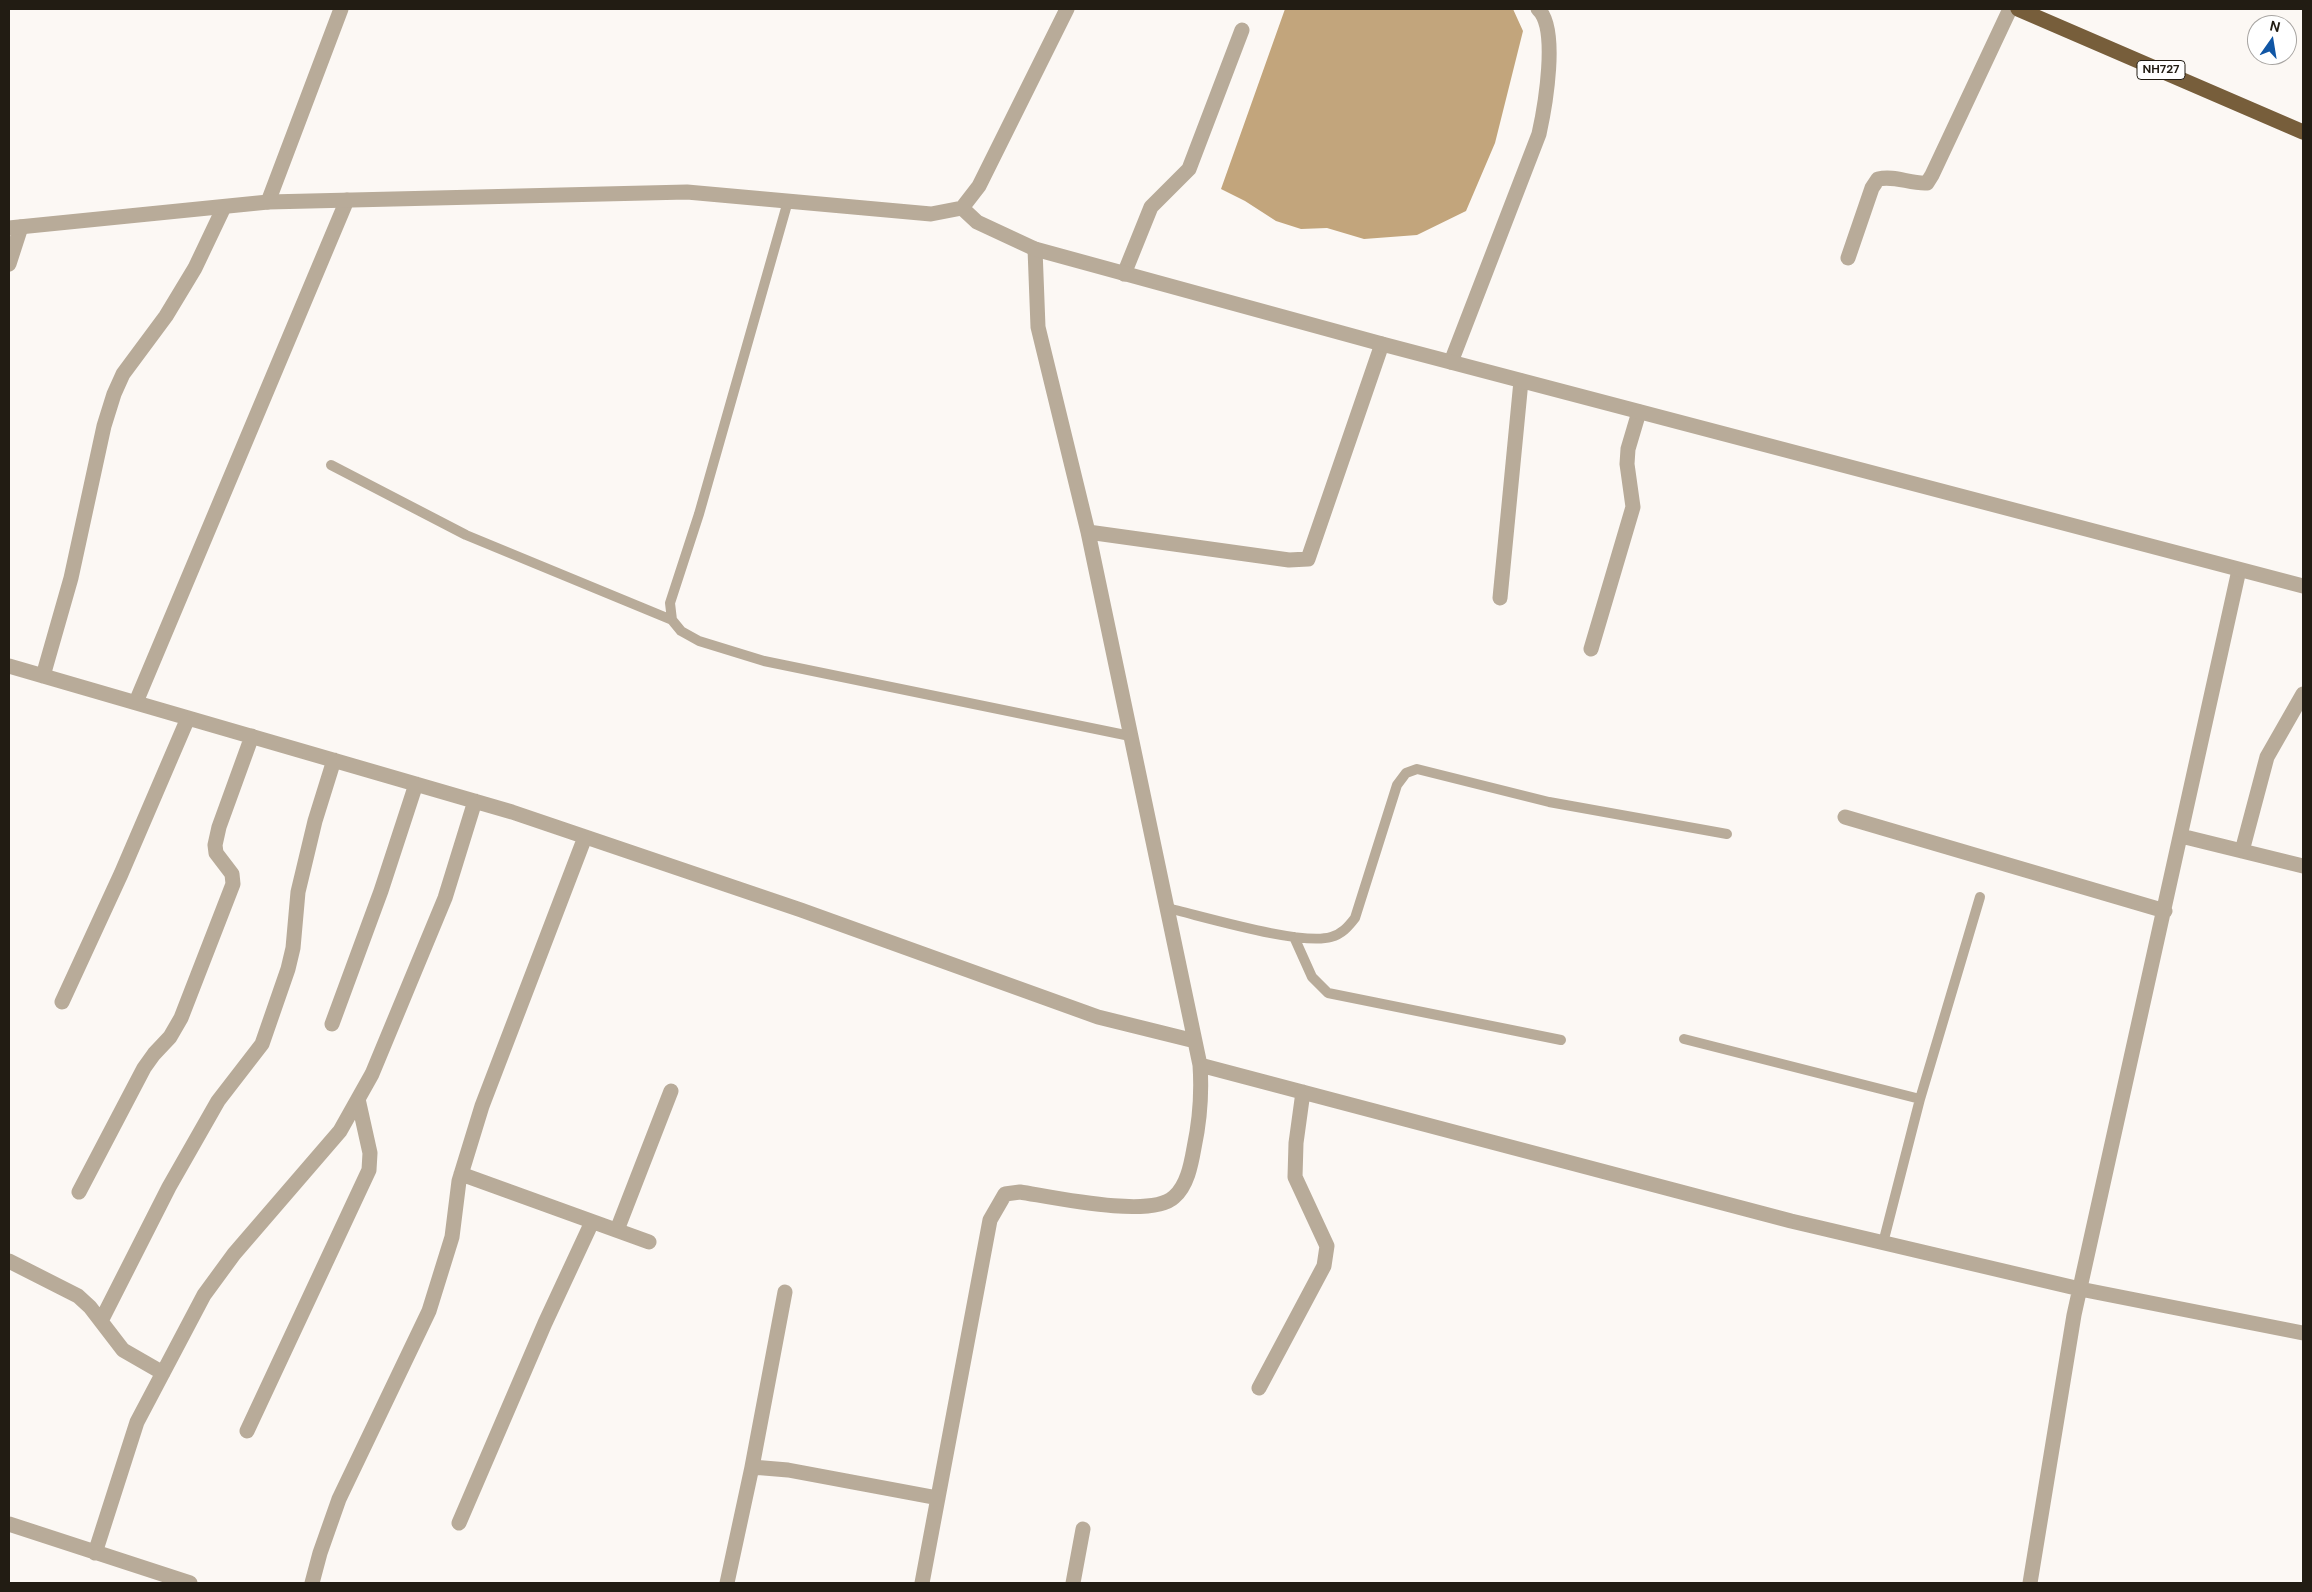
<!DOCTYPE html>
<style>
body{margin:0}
#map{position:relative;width:2312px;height:1592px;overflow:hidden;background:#fcf8f4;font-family:"DM Sans",sans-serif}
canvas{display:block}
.frame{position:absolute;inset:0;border:10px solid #221c13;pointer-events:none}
.north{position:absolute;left:2247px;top:15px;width:50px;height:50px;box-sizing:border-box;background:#fff;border:1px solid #a7a4a1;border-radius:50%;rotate:13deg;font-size:14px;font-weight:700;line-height:20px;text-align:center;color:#221c13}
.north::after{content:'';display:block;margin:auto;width:18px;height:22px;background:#1056a5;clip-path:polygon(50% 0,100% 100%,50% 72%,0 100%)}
</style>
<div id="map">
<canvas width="2312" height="1592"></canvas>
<div class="frame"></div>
<div class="north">N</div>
</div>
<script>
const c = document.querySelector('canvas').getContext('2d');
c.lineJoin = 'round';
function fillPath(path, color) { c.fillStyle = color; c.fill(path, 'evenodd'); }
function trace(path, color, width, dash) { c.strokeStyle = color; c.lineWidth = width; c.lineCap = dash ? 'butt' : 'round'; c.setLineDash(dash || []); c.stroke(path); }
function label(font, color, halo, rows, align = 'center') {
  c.font = font + ' "DM Sans",sans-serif'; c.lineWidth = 4.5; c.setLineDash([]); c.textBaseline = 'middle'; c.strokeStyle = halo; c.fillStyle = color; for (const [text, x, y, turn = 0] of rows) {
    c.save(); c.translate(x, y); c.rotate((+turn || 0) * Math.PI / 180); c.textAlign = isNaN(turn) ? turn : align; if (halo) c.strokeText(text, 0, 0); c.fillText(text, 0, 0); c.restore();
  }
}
fillPath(new Path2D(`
 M 1285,9 L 1513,9 L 1523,31 L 1495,143 L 1466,211 L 1417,235 L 1364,239 L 1327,228 L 1301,229 L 1276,221 L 1245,201 L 1221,189 Z`), '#c2a57c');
trace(new Path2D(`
 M 788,201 L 699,514 L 670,603 L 672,620 L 681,631 L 699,641 L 764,661 L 1130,736
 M 331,465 L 466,535 L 672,620
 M 1167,908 C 1202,916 1301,946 1331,937 C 1342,934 1348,927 1355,918 L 1397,785 L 1406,773 L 1417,769 L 1549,802 L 1727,834
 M 1294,937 L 1312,977 L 1328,993 L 1561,1040
 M 1684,1039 L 1920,1099
 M 1883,1243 L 1920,1099 L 1980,897`), '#b8ab99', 10);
trace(new Path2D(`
 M 268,202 L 341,9
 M 1848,258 L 1872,188 L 1878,179 C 1895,175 1910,184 1927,183 L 1932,175 L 2010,9
 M 9,264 L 21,227
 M 1124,274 L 1151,207 L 1189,169 L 1242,30
 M 1451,362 L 1539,134 C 1545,107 1559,28 1538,9
 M 1088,532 L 1289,560 L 1308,559 L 1382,344
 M 1500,598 L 1521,381
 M 1591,649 L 1633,507 L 1627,464 L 1628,449 L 1639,412
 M 9,666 L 512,812 L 801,910 L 1098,1017 L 1195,1041
 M 43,676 L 71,578 L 104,426 L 114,394 L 123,374 L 166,316 L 195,268 L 224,207
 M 136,702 L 347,200
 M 1845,817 L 2165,911
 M 2181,836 L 2303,866
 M 2242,851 L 2267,757 L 2303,694
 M 62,1002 L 121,874 L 188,718
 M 332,1024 L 381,891 L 416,784
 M 1200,1065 L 1791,1221 L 2080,1289 L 2303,1333
 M 461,1174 L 649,1242
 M 79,1192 L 144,1068 L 154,1054 L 170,1037 L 181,1018 L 233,884 L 232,874 L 216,853 L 215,845 L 219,827 L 252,736
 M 617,1230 L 671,1091
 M 9,1261 L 78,1296 L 90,1307 L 123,1350 L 163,1373
 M 101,1321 L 169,1187 L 218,1101 L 262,1044 L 288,969 L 293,948 L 298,892 L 315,821 L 334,760
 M 1259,1388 L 1324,1266 L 1327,1246 L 1295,1177 L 1296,1143 L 1303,1092
 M 247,1431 L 369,1170 L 370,1153 L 358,1099
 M 752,1467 L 785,1292
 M 459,1523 L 545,1323 L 592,1222
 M 9,1524 L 190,1583
 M 95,1553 L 137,1422 L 204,1295 L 234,1254 L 340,1131 L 372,1074 L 445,898 L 475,801
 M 312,1583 L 320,1553 L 339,1499 L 429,1311 L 452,1237 L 459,1181 L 482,1106 L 585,837
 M 727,1583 L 752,1467 L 788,1470 L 938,1498
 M 922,1583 L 990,1220 L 1005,1194 L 1020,1192 C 1052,1197 1151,1219 1174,1197 C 1187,1186 1191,1165 1194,1148 C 1200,1120 1202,1094 1200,1065 L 1088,532 L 1038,327 L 1035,249
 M 1073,1583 L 1083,1529
 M 2030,1583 L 2074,1315 L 2239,570`), '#b8ab99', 15);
trace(new Path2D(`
 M 962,208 L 977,222 L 1035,249 L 1382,344 L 2303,586
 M 9,228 L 268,202 L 687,192 L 931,214 L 962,208 L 979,186 L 1067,9`), '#b8ab99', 15);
trace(new Path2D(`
 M 2018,9 L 2303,132`), '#775e3b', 15);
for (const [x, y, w] of [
 [2161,70,48]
]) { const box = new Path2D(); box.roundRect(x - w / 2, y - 9.5, w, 19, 4); c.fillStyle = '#fff'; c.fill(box); trace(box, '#221c13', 1); }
label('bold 12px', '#221c13', null, [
 ["NH727",2161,70]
]);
</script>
